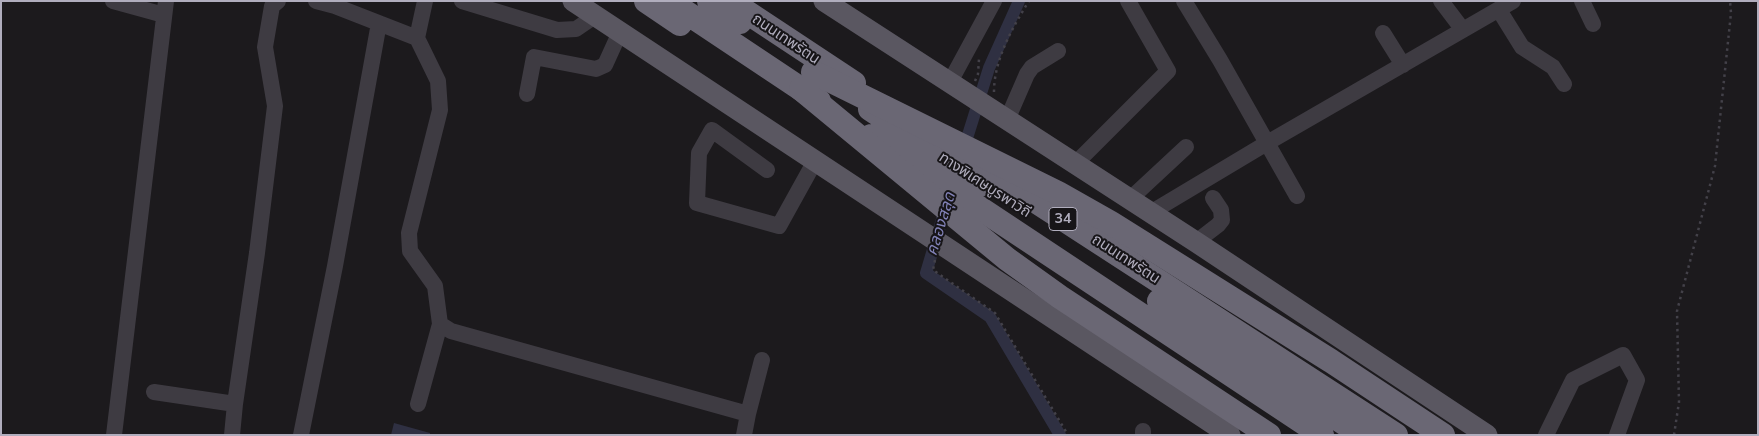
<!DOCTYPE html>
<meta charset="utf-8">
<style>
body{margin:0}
#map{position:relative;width:1759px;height:436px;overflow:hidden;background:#1c1a1d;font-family:Mulish,sans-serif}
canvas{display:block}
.frame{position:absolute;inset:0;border:2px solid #b0adbd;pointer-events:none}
</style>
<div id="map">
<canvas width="1759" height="436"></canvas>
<div class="frame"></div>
</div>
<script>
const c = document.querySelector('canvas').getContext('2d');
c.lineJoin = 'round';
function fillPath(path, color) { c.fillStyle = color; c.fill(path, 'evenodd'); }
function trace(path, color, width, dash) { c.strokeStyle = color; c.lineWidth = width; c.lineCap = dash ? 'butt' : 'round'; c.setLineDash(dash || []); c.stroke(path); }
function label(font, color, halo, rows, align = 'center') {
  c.font = font + ' Mulish,"Noto Sans Thai",sans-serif'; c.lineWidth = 4; c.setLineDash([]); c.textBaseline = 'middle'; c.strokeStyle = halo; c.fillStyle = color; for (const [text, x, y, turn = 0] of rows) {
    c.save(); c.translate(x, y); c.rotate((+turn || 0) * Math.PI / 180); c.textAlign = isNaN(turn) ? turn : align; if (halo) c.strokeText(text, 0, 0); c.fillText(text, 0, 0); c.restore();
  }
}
fillPath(new Path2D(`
 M 394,423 L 430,433 L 430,435 L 391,435 Z`), '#2f3042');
trace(new Path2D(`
 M 963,151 L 989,68 L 1019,1
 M 946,206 L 926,273 L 990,317 L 1060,435`), '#2f3042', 12);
trace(new Path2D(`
 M 975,81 L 978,74 L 979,59
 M 994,92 C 994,60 1012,28 1029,1
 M 935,260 L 933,270 L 995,313 L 1068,435
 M 1674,435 L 1679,402 L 1677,311 L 1715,166 L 1731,13 L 1730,1`), '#434149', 2.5, [2.5, 4]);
trace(new Path2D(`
 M 113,1 L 164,15
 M 316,1 L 335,6 L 417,38
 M 425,1 L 417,38 L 438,81 L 440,110 L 409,233 L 410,251 L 435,286 L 440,324 L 451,331 L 748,414 L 744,435
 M 462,1 L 557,30 L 576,29 L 595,16
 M 1184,1 L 1220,60 L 1297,196
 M 1441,1 L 1463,30
 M 1582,1 L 1593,24
 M 1499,10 L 1522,47 L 1553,67 L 1564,84
 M 1383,33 L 1403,65
 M 950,82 L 994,1
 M 527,94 L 534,57 L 596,69 L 605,65 L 620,32
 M 1007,120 L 1027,74 L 1032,67 L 1058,51
 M 1075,164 L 1168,71 L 1128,1
 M 767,170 L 712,130 L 699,153 L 697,203 L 779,226 L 815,161
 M 1129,200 L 1186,147
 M 1150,213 L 1267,143 L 1513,1
 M 1196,242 L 1218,225 L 1222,220 L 1221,210 L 1213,198
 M 154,392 L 235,404 L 232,435
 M 235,404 L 257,253 L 275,106 L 265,47 L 272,6 L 278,1
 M 418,404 L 440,324
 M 748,414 L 762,360
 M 1143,431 L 1143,435
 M 114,435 L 166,1
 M 301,435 L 335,266 L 379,23
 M 1546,435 L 1573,380 L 1623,355 L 1637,380 L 1617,435`), '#3e3b42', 16);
trace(new Path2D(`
 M 573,1 L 1230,435
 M 824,1 L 1196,242 L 1487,435`), '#5a5761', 21);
trace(new Path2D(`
 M 646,1 L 680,24
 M 669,1 L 819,101
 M 709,1 L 740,22
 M 730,1 L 854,83
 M 870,109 L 983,184
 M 871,136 L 1322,435
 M 972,160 L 1396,435
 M 1159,301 L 1362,435`), '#6a6774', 24);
trace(new Path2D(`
 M 813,72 L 1058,193 L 1111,223 L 1331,361 L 1443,435
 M 801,89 L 1007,259 L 1060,297 L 1269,435`), '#6a6774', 24);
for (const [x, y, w] of [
 [1063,219,28]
]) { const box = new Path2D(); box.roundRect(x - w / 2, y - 11.5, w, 23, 4); c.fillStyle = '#171518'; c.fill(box); trace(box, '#b0adbd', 1); }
label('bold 14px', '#b0adbd', null, [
 ["34",1063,219]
]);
label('15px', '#b0adbd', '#171518', [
 ["ถนนเทพรัตน",786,39,34],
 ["ทางพิเศษบูรพาวิถี",985,185,33],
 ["ถนนเทพรัตน",1126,259,33]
]);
label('italic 16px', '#8383b9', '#171518', [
 ["คลองสลุด",941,224,-73]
]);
</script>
